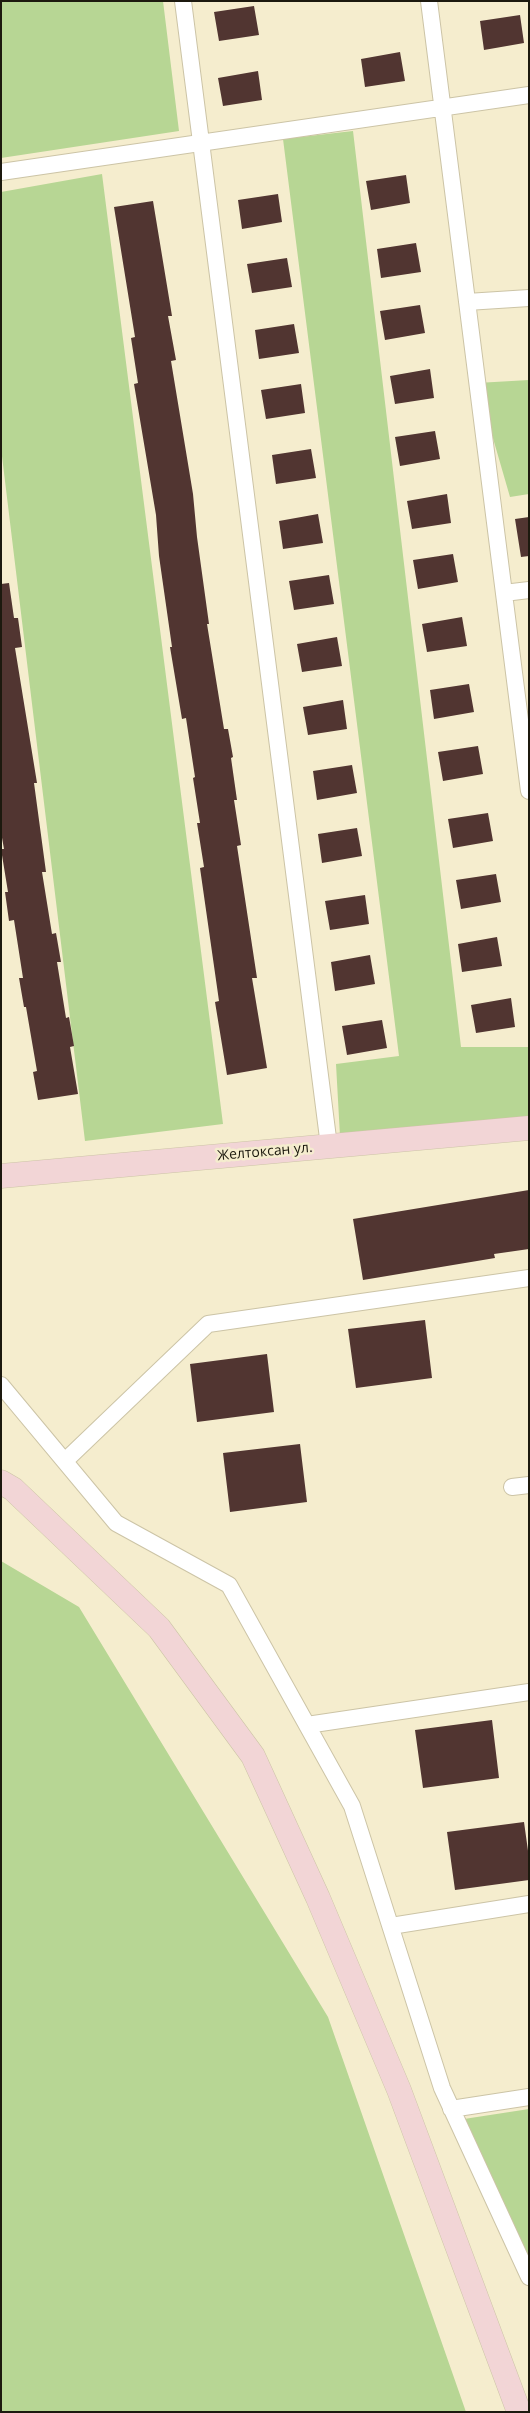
<!DOCTYPE html>
<meta charset="utf-8">
<style>
body{margin:0}
#map{position:relative;width:530px;height:2413px;overflow:hidden;background:#f5edce;font-family:"Open Sans",sans-serif}
canvas{display:block}
.frame{position:absolute;inset:0;border:2px solid #1c190e;pointer-events:none}
</style>
<div id="map">
<canvas width="530" height="2413"></canvas>
<div class="frame"></div>
</div>
<script>
const c = document.querySelector('canvas').getContext('2d');
c.lineJoin = 'round';
function fillPath(path, color) { c.fillStyle = color; c.fill(path, 'evenodd'); }
function trace(path, color, width, dash) { c.strokeStyle = color; c.lineWidth = width; c.lineCap = dash ? 'butt' : 'round'; c.setLineDash(dash || []); c.stroke(path); }
function label(font, color, halo, rows, align = 'center') {
  c.font = font + ' "Open Sans",sans-serif'; c.lineWidth = 5; c.setLineDash([]); c.textBaseline = 'middle'; c.strokeStyle = halo; c.fillStyle = color; for (const [text, x, y, turn = 0] of rows) {
    c.save(); c.translate(x, y); c.rotate((+turn || 0) * Math.PI / 180); c.textAlign = isNaN(turn) ? turn : align; if (halo) c.strokeText(text, 0, 0); c.fillText(text, 0, 0); c.restore();
  }
}
fillPath(new Path2D(`
 M 1,1 L 163,1 L 179,131 L 1,158 Z
 M 353,131 L 461,1047 L 529,1047 L 529,1118 L 340,1136 L 336,1064 L 399,1056 L 283,139 Z
 M 102,174 L 223,1124 L 85,1141 L 1,448 L 1,192 Z
 M 529,380 L 529,494 L 510,497 L 477,383 Z
 M 1,1561 L 79,1607 L 328,2017 L 466,2412 L 1,2412 Z
 M 529,2109 L 529,2258 L 464,2119 Z`), '#b7d694');
fillPath(new Path2D(`
 M 254,6 L 259,35 L 219,41 L 214,12 Z
 M 520,15 L 524,43 L 484,50 L 480,21 Z
 M 400,52 L 405,81 L 365,87 L 361,59 Z
 M 258,71 L 262,100 L 223,106 L 218,78 Z
 M 406,175 L 410,203 L 371,210 L 366,181 Z
 M 278,194 L 282,222 L 242,229 L 238,200 Z
 M 153,201 L 172,316 L 168,316 L 176,360 L 171,361 L 193,494 L 197,537 L 209,624 L 207,624 L 224,729 L 228,729 L 233,757 L 231,758 L 237,800 L 234,800 L 241,845 L 237,846 L 257,978 L 252,978 L 267,1068 L 227,1075 L 215,1002 L 219,1001 L 200,868 L 204,867 L 197,823 L 200,823 L 193,778 L 195,777 L 186,718 L 182,719 L 170,647 L 172,647 L 159,556 L 156,515 L 134,384 L 138,383 L 131,338 L 135,337 L 114,207 Z
 M 416,243 L 421,272 L 381,278 L 377,249 Z
 M 287,258 L 292,287 L 252,293 L 247,264 Z
 M 420,305 L 425,333 L 385,340 L 380,311 Z
 M 294,324 L 299,353 L 259,359 L 255,330 Z
 M 430,369 L 434,398 L 395,404 L 390,376 Z
 M 301,384 L 305,413 L 266,419 L 261,390 Z
 M 435,431 L 440,459 L 400,466 L 395,437 Z
 M 311,449 L 316,478 L 276,484 L 272,455 Z
 M 447,494 L 451,523 L 412,529 L 407,501 Z
 M 318,514 L 323,543 L 283,549 L 279,521 Z
 M 529,517 L 529,556 L 521,557 L 515,519 Z
 M 453,554 L 458,582 L 418,589 L 413,560 Z
 M 329,575 L 334,604 L 294,610 L 289,581 Z
 M 9,583 L 14,618 L 18,618 L 22,647 L 15,648 L 37,783 L 34,783 L 46,872 L 42,872 L 52,934 L 56,933 L 61,962 L 57,962 L 66,1018 L 69,1017 L 74,1046 L 70,1047 L 78,1094 L 38,1100 L 33,1072 L 37,1071 L 26,1007 L 24,1007 L 19,978 L 23,978 L 14,920 L 9,921 L 5,892 L 8,892 L 1,849 L 4,849 L 1,832 L 1,584 Z
 M 462,617 L 467,646 L 427,652 L 422,624 Z
 M 337,637 L 342,666 L 302,672 L 297,644 Z
 M 469,684 L 474,712 L 434,719 L 430,690 Z
 M 343,700 L 347,729 L 308,735 L 303,707 Z
 M 478,746 L 483,774 L 443,781 L 438,752 Z
 M 352,765 L 357,793 L 317,800 L 313,771 Z
 M 488,813 L 493,841 L 453,848 L 448,819 Z
 M 357,828 L 362,856 L 322,863 L 318,834 Z
 M 496,874 L 501,902 L 461,909 L 456,880 Z
 M 365,895 L 369,924 L 330,930 L 325,901 Z
 M 497,937 L 502,966 L 462,972 L 458,944 Z
 M 370,955 L 375,984 L 335,991 L 331,962 Z
 M 511,998 L 515,1027 L 476,1033 L 471,1005 Z
 M 382,1020 L 387,1048 L 347,1055 L 342,1026 Z
 M 529,1190 L 529,1249 L 494,1254 L 495,1258 L 363,1280 L 353,1219 Z
 M 425,1320 L 432,1378 L 356,1388 L 348,1329 Z
 M 267,1354 L 274,1412 L 197,1422 L 190,1364 Z
 M 300,1444 L 307,1502 L 230,1512 L 223,1453 Z
 M 492,1720 L 499,1778 L 423,1788 L 415,1730 Z
 M 524,1822 L 529,1858 L 529,1880 L 455,1890 L 447,1832 Z`), '#513531');
const street = new Path2D(`
 M 183,1 L 329,1146
 M 429,1 L 529,791
 M 1,172 L 529,95
 M 467,302 L 529,298
 M 504,593 L 529,590
 M 1,1385 L 116,1523 L 229,1585 L 352,1806 L 442,2088 L 529,2277
 M 66,1460 L 208,1324 L 529,1278
 M 512,1487 L 529,1485
 M 307,1725 L 529,1692
 M 391,1926 L 529,1904
 M 451,2109 L 529,2097`);
const secondary = new Path2D(`
 M 1,1176 L 529,1128
 M 1,1482 L 13,1489 L 159,1628 L 253,1756 L 318,1898 L 399,2090 L 519,2412`);
trace(street, '#ccc4a6', 18);
trace(secondary, '#ccc4a6', 25);
trace(street, '#fff', 16);
trace(secondary, '#f2d5d6', 24);
label('14px', '#1c190e', '#f5edce', [
 ["Желтоксан ул.",265,1152,-5]
]);
</script>
